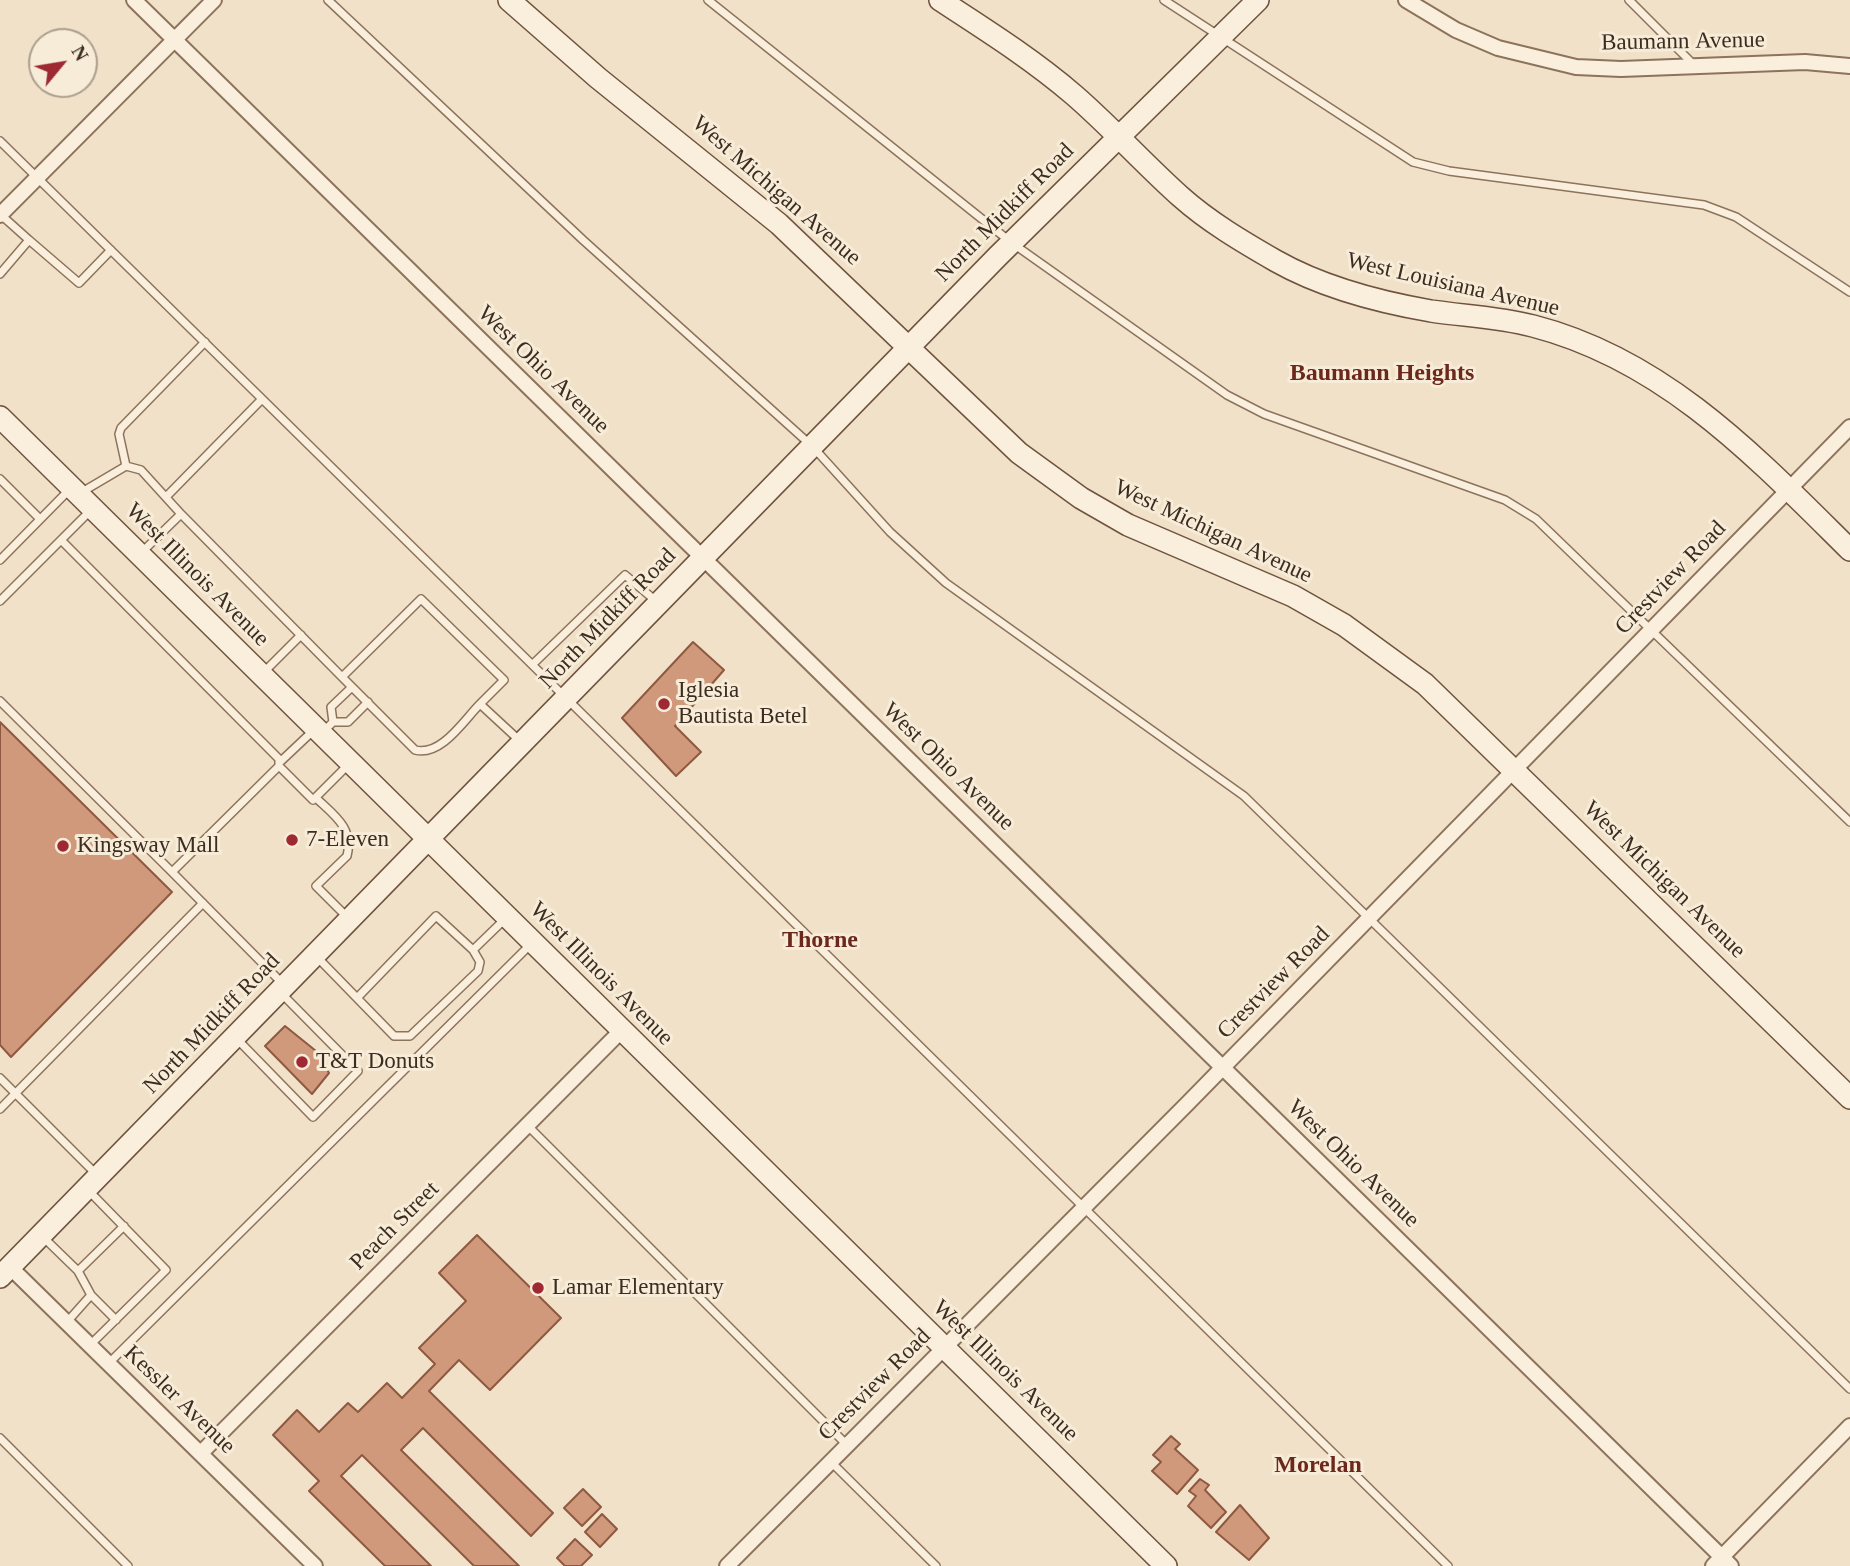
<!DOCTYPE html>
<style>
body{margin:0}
#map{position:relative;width:1850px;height:1566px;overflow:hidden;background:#f0e1c8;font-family:Georgia,serif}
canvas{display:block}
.north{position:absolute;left:28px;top:28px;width:70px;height:70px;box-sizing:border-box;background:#f7ecd8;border:2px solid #ad9f8e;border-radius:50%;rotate:60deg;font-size:19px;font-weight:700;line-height:28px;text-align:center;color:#3d2c20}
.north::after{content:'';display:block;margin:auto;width:24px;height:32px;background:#9f2933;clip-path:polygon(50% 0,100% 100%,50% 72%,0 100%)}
</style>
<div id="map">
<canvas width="1850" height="1566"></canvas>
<div class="north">N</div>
</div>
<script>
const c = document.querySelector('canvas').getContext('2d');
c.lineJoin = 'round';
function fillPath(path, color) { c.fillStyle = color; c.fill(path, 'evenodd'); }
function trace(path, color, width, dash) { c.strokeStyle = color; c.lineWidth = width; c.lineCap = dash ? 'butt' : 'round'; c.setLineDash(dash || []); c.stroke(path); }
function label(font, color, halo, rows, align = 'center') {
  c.font = font + ' Georgia,serif'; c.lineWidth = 6; c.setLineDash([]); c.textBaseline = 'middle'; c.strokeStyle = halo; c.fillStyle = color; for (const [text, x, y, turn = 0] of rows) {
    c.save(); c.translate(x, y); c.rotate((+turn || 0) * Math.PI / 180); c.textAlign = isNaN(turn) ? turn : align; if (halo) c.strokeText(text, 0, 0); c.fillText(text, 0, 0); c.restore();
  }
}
const building = new Path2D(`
 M 693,642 L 724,670 L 675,726 L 701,752 L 676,776 L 622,718 Z
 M 0,722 L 172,892 L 11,1057 L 0,1045 Z
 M 285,1026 L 316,1051 L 329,1073 L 312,1094 L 265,1046 Z
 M 477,1235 L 561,1318 L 490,1390 L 459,1360 L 429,1391 L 553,1513 L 531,1536 L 423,1428 L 401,1450 L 519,1566 L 474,1566 L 362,1455 L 341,1476 L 431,1566 L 385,1566 L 309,1491 L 319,1481 L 273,1435 L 297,1410 L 319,1432 L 348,1403 L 358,1412 L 387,1383 L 402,1398 L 435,1364 L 419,1348 L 466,1301 L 439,1273 Z
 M 1171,1436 L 1180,1444 L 1175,1449 L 1198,1470 L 1177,1494 L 1152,1471 L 1161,1462 L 1153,1455 Z
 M 1200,1479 L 1209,1485 L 1205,1490 L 1226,1512 L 1211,1528 L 1188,1506 L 1196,1496 L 1189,1491 Z
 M 583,1489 L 601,1507 L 582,1526 L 564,1508 Z
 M 1240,1505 L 1269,1538 L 1249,1560 L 1216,1532 Z
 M 602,1514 L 617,1529 L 600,1547 L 585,1532 Z
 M 575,1539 L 592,1555 L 581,1566 L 565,1566 L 557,1558 Z`);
fillPath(building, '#d0997c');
trace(building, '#8e5940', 2);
const lane = new Path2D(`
 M 328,0 L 583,240 L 813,447 L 890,532 L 946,583 L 1244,796 L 1850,1389
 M 708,0 L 1012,243 L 1227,395 L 1264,414 L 1505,500 L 1536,519 L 1850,822
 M 1164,0 L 1413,162 L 1449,171 L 1704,205 L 1736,217 L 1850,292
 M 1629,0 L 1693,64
 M 0,141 L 1448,1566
 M 29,240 L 79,283 L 111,250
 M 0,274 L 29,240 L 0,214
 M 126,466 L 119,434 L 121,428 L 205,342
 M 0,479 L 40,519
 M 82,492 L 126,466 L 141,470 L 181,514
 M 166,497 L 262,399
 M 61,540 L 279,759 L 279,766 L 172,872 L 284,985
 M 142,552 L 181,514 L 342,677
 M 0,560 L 71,488
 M 0,601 L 91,510
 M 533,664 L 625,575 L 656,601
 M 264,672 L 301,635
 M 0,701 L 172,872
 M 480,704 C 464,720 441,757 415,750 L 342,677 L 421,599 L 504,680 L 480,704 L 520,741
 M 333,722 L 331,707 L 352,687
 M 324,731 L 333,722 L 348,722 L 368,702
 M 280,762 L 315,729
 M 279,766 L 313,800 L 350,763
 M 316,798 C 334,815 354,828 347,856 L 316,886 L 348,918
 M 316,956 L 394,1036 L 410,1036 L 478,971 L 480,962 L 473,950 L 506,918
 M 357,998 L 436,916 L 473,950
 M 236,1038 L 313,1117 L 358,1071 L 282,994
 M 0,1078 L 96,1174
 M 0,1109 L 203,903
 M 527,1125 L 847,1445
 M 89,1191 L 166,1270 L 90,1345
 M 43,1237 L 78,1271 L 91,1295 L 116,1320
 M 78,1271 L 124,1226
 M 67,1322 L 91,1295
 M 109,1363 L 532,943
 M 0,1438 L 128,1566
 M 831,1462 L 936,1566`);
const street = new Path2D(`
 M 134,0 L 1731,1566
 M 1406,0 L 1456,30 L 1498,48 L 1576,67 L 1621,69 L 1805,62 L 1850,66
 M 0,215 L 214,0
 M 10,1267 L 315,1566
 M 201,1453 L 621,1031
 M 727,1566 L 1187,1104 L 1850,427
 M 1713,1566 L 1850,1426`);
const secondary = new Path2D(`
 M 509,0 L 598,78 L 779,224 L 1019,453 L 1081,498 L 1128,525 L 1293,596 L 1344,625 L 1425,684 L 1850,1098
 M 940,0 C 986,30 1032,59 1074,95 C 1111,127 1144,164 1181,197 C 1209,222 1243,242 1276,261 C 1322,287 1379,302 1431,311 C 1465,316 1499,317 1533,326 C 1665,360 1756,457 1850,550
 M 0,417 L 1166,1566
 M 0,1277 L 998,256 L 1258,0`);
trace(lane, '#8d725c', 10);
trace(street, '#8d725c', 18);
trace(secondary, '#6f533f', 24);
trace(lane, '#faefdc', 7);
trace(street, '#faefdc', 14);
trace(secondary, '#faefdc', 21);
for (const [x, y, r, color] of [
 [664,704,7,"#9f2933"],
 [292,840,7,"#9f2933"],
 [63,846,7,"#9f2933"],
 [302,1062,7,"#9f2933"],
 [538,1288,7,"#9f2933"]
]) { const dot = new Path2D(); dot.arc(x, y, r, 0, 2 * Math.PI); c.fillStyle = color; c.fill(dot); trace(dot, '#f7ecd8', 2.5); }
label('23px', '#3d2c20', '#f7ecd8', [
 ["Baumann Avenue",1683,42,-1],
 ["West Michigan Avenue",776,191,41],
 ["North Midkiff Road",1005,213,-45],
 ["West Louisiana Avenue",1453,285,13],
 ["West Ohio Avenue",543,370,44],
 ["West Michigan Avenue",1213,532,25],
 ["West Illinois Avenue",197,575,45],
 ["Crestview Road",1671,578,-46],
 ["North Midkiff Road",608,619,-46],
 ["West Ohio Avenue",948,767,44],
 ["West Michigan Avenue",1664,880,44],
 ["West Illinois Avenue",601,974,45],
 ["Crestview Road",1274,983,-45],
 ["North Midkiff Road",212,1024,-46],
 ["West Ohio Avenue",1353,1164,44],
 ["Peach Street",395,1226,-45],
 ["West Illinois Avenue",1005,1371,44],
 ["Crestview Road",875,1385,-45],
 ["Kessler Avenue",179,1400,44]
]);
label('23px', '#3d2c20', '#f7ecd8', [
 ["Iglesia",678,691],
 ["Bautista Betel",678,717],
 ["7-Eleven",306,840],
 ["Kingsway Mall",77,846],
 ["T&T Donuts",316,1062],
 ["Lamar Elementary",552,1288]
], 'left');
label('bold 24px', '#6c281d', '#f7ecd8', [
 ["Baumann Heights",1382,374],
 ["Thorne",820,941],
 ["Morelan",1318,1466]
]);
</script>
